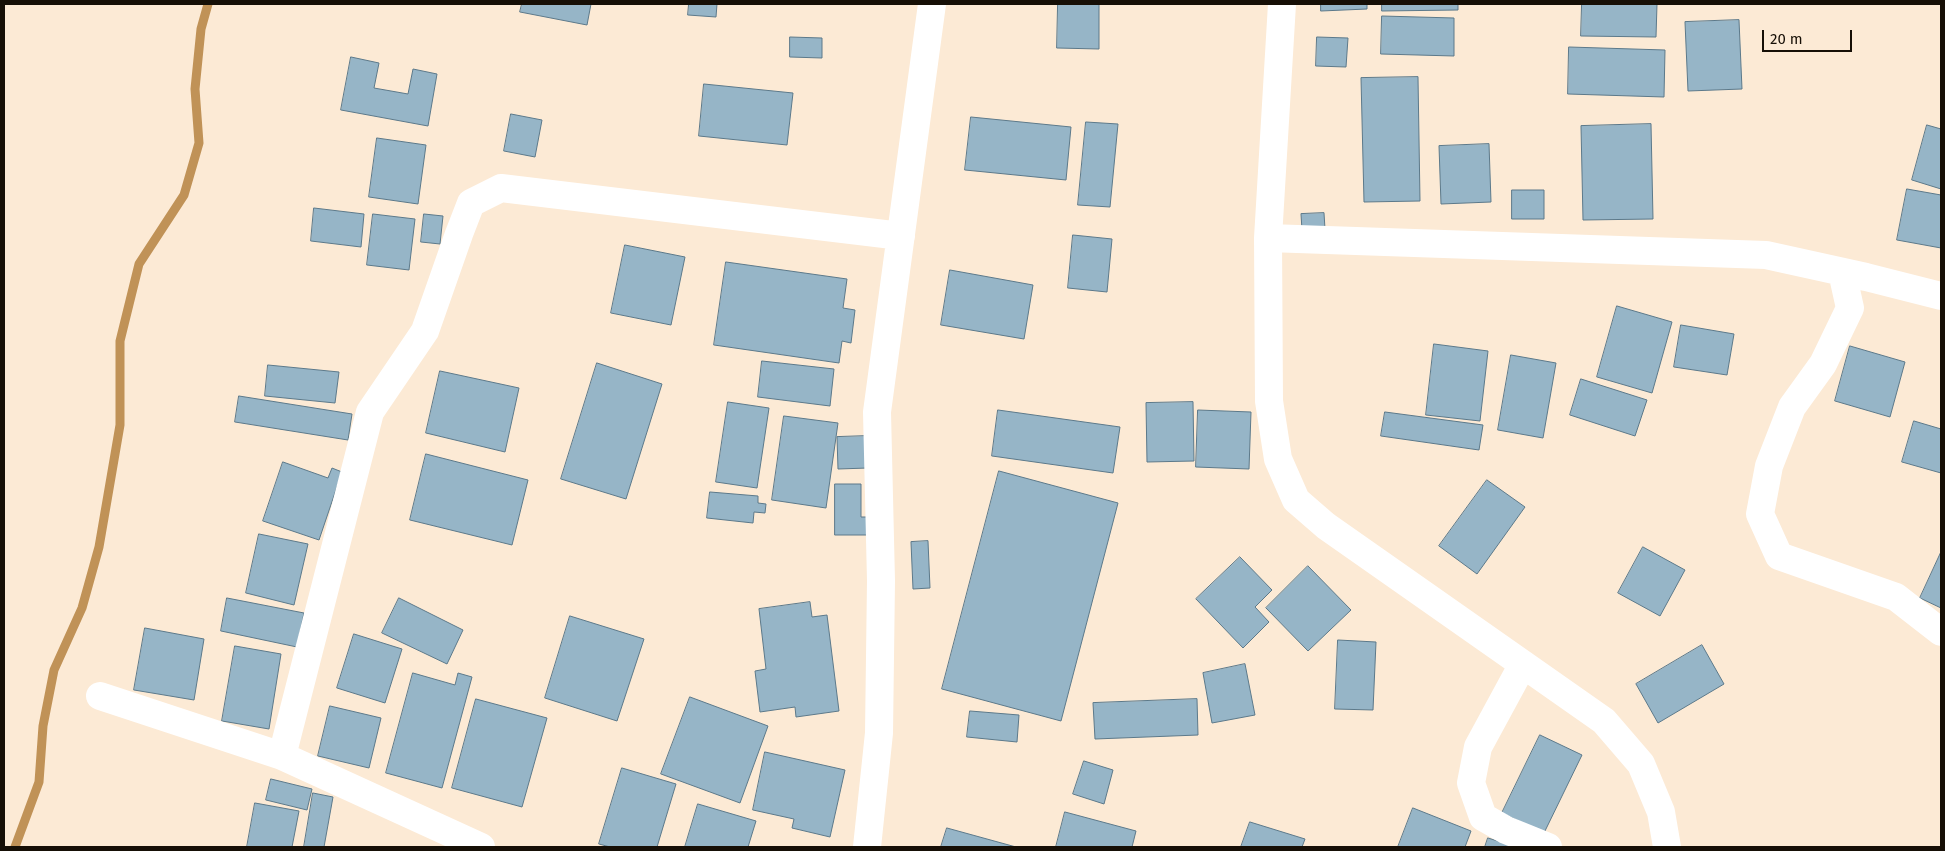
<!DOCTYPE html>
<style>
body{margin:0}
#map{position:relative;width:1945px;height:851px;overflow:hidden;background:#fcead5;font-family:"Fira Sans",sans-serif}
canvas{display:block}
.frame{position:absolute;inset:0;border:5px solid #160f06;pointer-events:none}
.scale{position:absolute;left:1762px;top:30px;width:90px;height:22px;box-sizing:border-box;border:2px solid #160f06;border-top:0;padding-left:6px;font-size:15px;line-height:18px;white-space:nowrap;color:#160f06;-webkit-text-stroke:4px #fcead5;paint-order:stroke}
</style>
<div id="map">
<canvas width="1945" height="851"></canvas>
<div class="frame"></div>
<div class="scale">20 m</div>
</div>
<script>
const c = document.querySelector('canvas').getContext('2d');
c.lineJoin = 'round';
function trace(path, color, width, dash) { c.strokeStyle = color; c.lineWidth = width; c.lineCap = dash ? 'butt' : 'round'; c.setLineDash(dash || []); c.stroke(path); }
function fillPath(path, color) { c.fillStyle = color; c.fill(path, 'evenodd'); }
trace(new Path2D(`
 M 15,847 L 39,782 L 43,726 L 54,670 L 82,608 L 99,547 L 120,425 L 120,341 L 139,264 L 184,195 L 199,143 L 195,89 L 201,29 L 208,4`), '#c09257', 9);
const building = new Path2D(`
 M 522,4 L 591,4 L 587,25 L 520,12 Z
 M 689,4 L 717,4 L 716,17 L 688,15 Z
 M 1058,4 L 1099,4 L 1099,49 L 1057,48 Z
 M 1321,4 L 1367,4 L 1367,9 L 1321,11 Z
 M 1382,4 L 1458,4 L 1458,10 L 1382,11 Z
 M 1582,4 L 1657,4 L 1656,37 L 1581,36 Z
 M 1382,16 L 1454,18 L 1454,56 L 1381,54 Z
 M 1739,20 L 1742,89 L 1688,91 L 1685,22 Z
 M 790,37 L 822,38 L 822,58 L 790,57 Z
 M 1317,37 L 1348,38 L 1346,67 L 1316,66 Z
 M 1569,47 L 1665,50 L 1664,97 L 1568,94 Z
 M 351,57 L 379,63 L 374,88 L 408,94 L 413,69 L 437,74 L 428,126 L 341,110 Z
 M 1418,77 L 1420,201 L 1364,202 L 1361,78 Z
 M 704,84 L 793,93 L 787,145 L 699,136 Z
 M 511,114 L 542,120 L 535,157 L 504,151 Z
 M 971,117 L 1071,127 L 1066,180 L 965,170 Z
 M 1086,122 L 1118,124 L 1110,207 L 1078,205 Z
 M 1651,124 L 1653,219 L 1583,220 L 1581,126 Z
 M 1927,125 L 1941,129 L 1941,189 L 1912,180 Z
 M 377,138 L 426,145 L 418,204 L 369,197 Z
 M 1489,144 L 1491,202 L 1441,204 L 1439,146 Z
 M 1907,189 L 1941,195 L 1941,248 L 1897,240 Z
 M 1512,190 L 1544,190 L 1544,219 L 1512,219 Z
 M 314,208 L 364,214 L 361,247 L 311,241 Z
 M 1324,213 L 1325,229 L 1302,230 L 1301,214 Z
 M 373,214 L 415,219 L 409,270 L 367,265 Z
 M 424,214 L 443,216 L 440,244 L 421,242 Z
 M 1073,235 L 1112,239 L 1107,292 L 1068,288 Z
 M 625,245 L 685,257 L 671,325 L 611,313 Z
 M 726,262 L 847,279 L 843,308 L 855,310 L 851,343 L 842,341 L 839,363 L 714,345 Z
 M 950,270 L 1033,285 L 1024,339 L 941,325 Z
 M 1617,306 L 1672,322 L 1652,393 L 1597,377 Z
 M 1681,325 L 1734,334 L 1727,375 L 1674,367 Z
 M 1434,344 L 1488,351 L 1480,421 L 1426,415 Z
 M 1850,346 L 1905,362 L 1890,417 L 1835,401 Z
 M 1511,355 L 1556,363 L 1543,438 L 1498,430 Z
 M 762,361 L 834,369 L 830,406 L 758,397 Z
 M 597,363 L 662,384 L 626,499 L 561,479 Z
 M 268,365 L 339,372 L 335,403 L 265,396 Z
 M 440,371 L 519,388 L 505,452 L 426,433 Z
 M 1581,379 L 1647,400 L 1635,436 L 1570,415 Z
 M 239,396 L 352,414 L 348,440 L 235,422 Z
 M 728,402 L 769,408 L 757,488 L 716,482 Z
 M 1193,402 L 1194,461 L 1147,462 L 1146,403 Z
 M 998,410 L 1120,427 L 1113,473 L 992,456 Z
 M 1198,410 L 1251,412 L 1249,469 L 1196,467 Z
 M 1385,412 L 1483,425 L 1479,450 L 1381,436 Z
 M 784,416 L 838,423 L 826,508 L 772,500 Z
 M 1914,421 L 1941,429 L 1941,473 L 1902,462 Z
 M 867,436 L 868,468 L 838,469 L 837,437 Z
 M 426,454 L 528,480 L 512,545 L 410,520 Z
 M 283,462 L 328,478 L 332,468 L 342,472 L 319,540 L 263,521 Z
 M 999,471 L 1118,503 L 1061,721 L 942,689 Z
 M 1487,480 L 1525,507 L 1477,574 L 1439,546 Z
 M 835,484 L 861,484 L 861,517 L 869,517 L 869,535 L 835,535 Z
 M 710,492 L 758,496 L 758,503 L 766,504 L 765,513 L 754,512 L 753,523 L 707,518 Z
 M 259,534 L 308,544 L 294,605 L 246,593 Z
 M 928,541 L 930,588 L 913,589 L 911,542 Z
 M 1643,547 L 1685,570 L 1660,616 L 1618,593 Z
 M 1941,552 L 1941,608 L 1920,598 Z
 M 1240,557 L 1272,590 L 1255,607 L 1269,622 L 1243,648 L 1196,599 Z
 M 1308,566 L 1351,610 L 1308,651 L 1266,608 Z
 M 227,598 L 304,613 L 297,647 L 221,631 Z
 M 399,598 L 463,630 L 447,664 L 382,633 Z
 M 810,602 L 812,617 L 827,615 L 839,711 L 796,717 L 795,707 L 760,712 L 755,671 L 766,669 L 759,609 Z
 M 570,616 L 644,639 L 617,721 L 545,698 Z
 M 145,628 L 204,639 L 194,700 L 134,690 Z
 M 354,634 L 402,649 L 385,703 L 337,688 Z
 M 1338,640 L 1376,642 L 1373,710 L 1335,709 Z
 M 1702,645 L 1724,684 L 1658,723 L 1636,684 Z
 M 235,646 L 281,654 L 269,729 L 222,721 Z
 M 1245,664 L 1255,715 L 1212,723 L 1203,673 Z
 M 413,673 L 455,685 L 458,673 L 472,677 L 442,788 L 386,773 Z
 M 690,697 L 768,726 L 740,803 L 661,774 Z
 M 476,699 L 547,718 L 522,807 L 452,788 Z
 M 1197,699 L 1198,735 L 1095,739 L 1093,703 Z
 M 330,706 L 381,718 L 369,768 L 318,756 Z
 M 970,711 L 1019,715 L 1017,742 L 967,737 Z
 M 1540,735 L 1582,755 L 1544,833 L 1502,813 Z
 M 765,752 L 845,770 L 830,837 L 792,828 L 794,819 L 753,810 Z
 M 1084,761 L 1113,770 L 1104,804 L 1073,794 Z
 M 622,768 L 676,784 L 657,847 L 610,847 L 599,844 Z
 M 271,779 L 312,789 L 307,810 L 266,800 Z
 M 313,793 L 333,797 L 324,847 L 304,847 Z
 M 255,803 L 299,811 L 292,847 L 247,847 Z
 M 698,804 L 756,821 L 748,847 L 685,847 Z
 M 1413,808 L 1471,831 L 1465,847 L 1398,847 Z
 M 1065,812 L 1136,831 L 1132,847 L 1056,847 Z
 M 1250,822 L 1305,839 L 1302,847 L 1241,847 Z
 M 947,828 L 1016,847 L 941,847 Z
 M 1488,838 L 1517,847 L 1485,847 Z`);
fillPath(building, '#96b5c7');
trace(building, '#5c798a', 1);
trace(new Path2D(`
 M 1282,4 L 1268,238 L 1269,401 L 1278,459 L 1296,500 L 1326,526 L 1604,721 L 1641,764 L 1661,812 L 1667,847
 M 1268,238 L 1766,255 L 1866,277 L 1941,296
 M 1842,272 L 1850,308 L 1823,364 L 1792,407 L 1769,466 L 1760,514 L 1779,556 L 1896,597 L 1941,632
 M 1523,664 L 1478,747 L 1471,783 L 1483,817 L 1506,830 L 1548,847
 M 100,696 L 282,756 L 481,847
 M 282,756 L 370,412 L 425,331 L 459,234 L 471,203 L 501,188 L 901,236
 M 867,847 L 879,733 L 881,581 L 877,412 L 932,4`), '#fff', 28);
</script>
